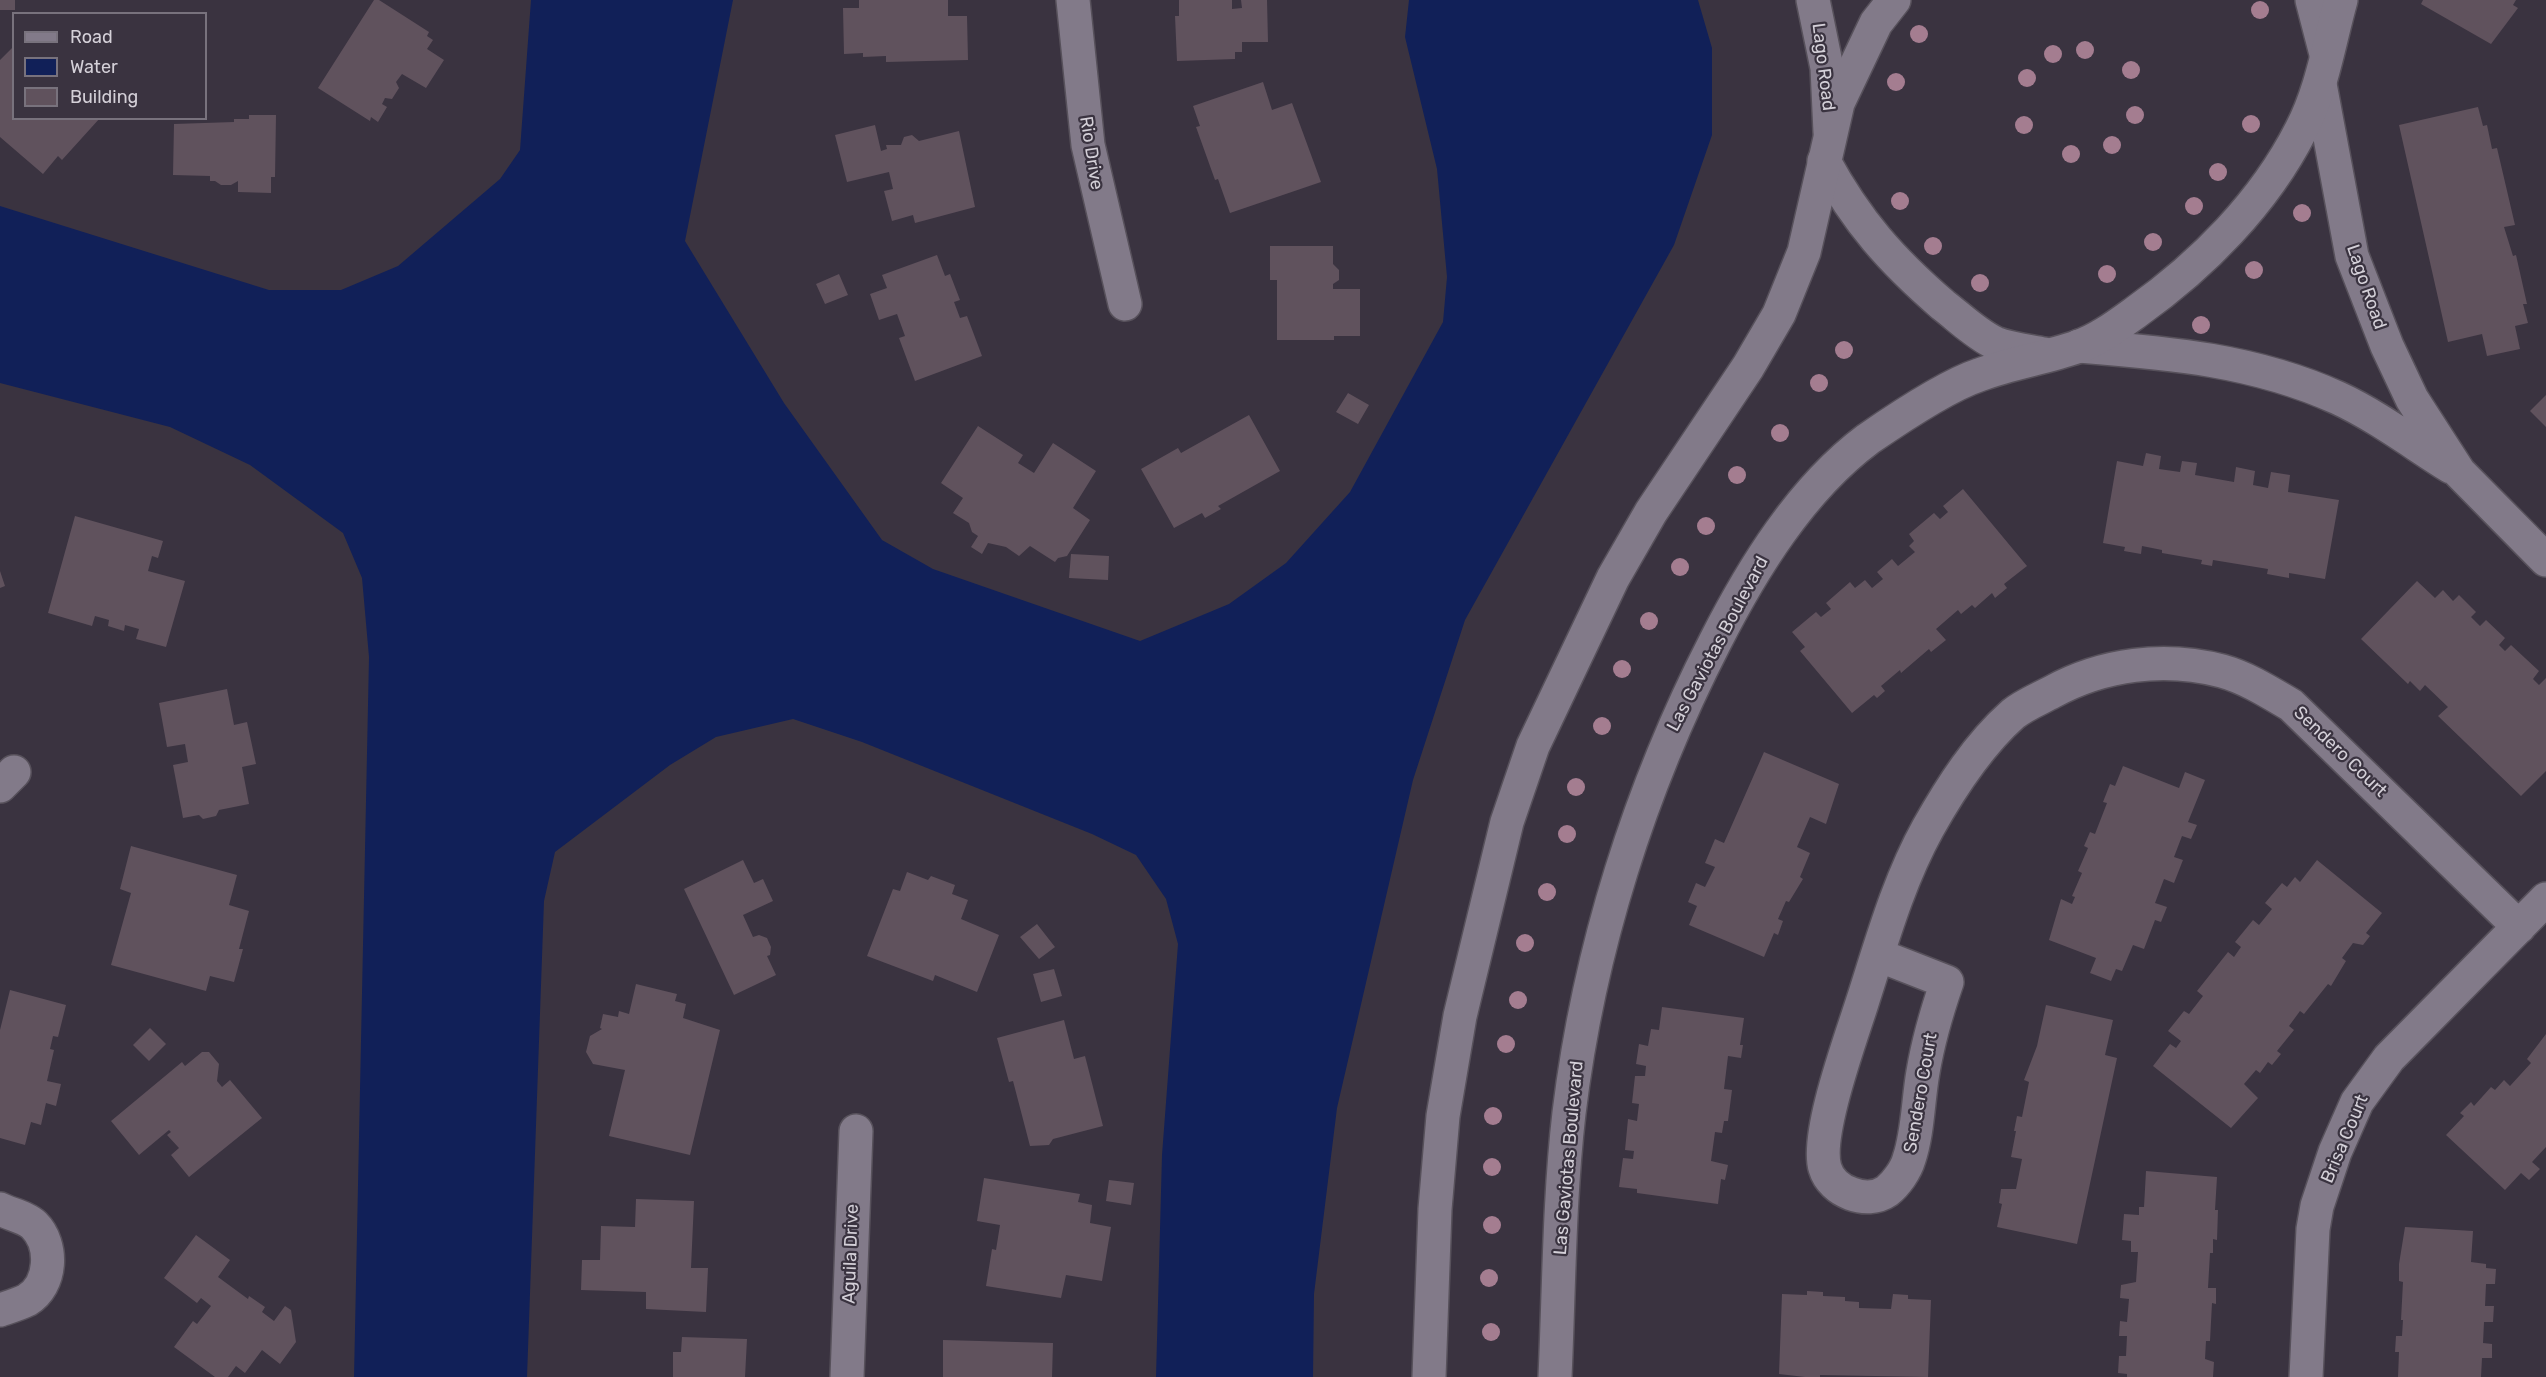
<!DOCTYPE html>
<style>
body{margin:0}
#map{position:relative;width:2546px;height:1377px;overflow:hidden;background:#3a3340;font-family:Rubik,sans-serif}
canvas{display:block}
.legend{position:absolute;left:12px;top:12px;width:195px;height:108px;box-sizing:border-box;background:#3a3340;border:2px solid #78727d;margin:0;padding:8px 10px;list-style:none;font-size:18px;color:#d4d0d8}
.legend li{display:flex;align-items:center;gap:12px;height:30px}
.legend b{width:30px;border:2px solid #78727d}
</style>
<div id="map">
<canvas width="2546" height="1377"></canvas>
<ul class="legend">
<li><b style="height:8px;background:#827a89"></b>Road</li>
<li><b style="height:16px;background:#112058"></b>Water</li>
<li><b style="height:16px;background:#60525d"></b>Building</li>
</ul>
</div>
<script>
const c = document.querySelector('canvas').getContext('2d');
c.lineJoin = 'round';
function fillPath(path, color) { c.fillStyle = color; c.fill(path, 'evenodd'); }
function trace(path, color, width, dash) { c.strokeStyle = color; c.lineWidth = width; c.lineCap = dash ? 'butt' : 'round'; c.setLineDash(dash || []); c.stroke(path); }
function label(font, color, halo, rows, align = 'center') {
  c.font = font + ' Rubik,sans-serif'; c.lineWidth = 4.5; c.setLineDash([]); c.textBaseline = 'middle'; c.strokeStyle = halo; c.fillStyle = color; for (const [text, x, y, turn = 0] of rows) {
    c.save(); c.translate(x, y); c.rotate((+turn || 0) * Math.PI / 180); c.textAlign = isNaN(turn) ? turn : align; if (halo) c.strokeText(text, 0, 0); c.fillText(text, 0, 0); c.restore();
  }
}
fillPath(new Path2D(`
 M 531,0 L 733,0 L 685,241 L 784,403 L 882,540 L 933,569 L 1140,641 L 1229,604 L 1286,563 L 1350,492 L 1443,322 L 1447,277 L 1437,169 L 1405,37 L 1409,0 L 1698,0 L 1712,48 L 1712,135 L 1674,245 L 1465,620 L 1413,780 L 1337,1108 L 1314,1294 L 1313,1377 L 1156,1377 L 1162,1155 L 1178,944 L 1166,899 L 1136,855 L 1092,834 L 862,742 L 793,719 L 716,737 L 670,765 L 555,852 L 544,901 L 527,1377 L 354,1377 L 369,657 L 362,578 L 343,533 L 250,465 L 170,427 L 0,383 L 0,206 L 269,290 L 341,290 L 398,266 L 500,179 L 520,150 Z`), '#112058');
fillPath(new Path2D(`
 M 0,0 L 15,0 L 15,10 L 0,10 Z
 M 374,0 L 379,0 L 429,32 L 427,36 L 433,40 L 427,49 L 444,60 L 426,88 L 402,74 L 396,82 L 399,88 L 392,99 L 385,98 L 382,104 L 387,107 L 378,122 L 371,117 L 370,121 L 318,88 Z
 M 859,0 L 948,0 L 948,16 L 967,16 L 968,60 L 886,62 L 886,56 L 863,57 L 863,53 L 844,54 L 843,8 L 859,8 Z
 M 1179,0 L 1232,0 L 1232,9 L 1242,8 L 1241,0 L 1267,0 L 1268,42 L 1242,42 L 1242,52 L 1235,52 L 1235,59 L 1177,61 L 1175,16 L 1179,16 Z
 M 2423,0 L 2516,0 L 2513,5 L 2518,8 L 2491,44 L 2421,4 Z
 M 14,46 L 14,118 L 100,118 L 62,160 L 58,156 L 43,174 L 0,137 L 0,60 Z
 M 1263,82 L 1272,110 L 1292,103 L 1321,182 L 1230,213 L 1218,179 L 1215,180 L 1196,127 L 1200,126 L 1193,106 Z
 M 2478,107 L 2483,126 L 2487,125 L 2492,149 L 2497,148 L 2515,225 L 2504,227 L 2513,256 L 2516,255 L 2527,304 L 2523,304 L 2528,323 L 2515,326 L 2520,349 L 2487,356 L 2482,334 L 2448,342 L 2399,125 Z
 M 249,115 L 276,115 L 275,177 L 271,177 L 271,193 L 238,192 L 238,181 L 231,185 L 221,185 L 215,181 L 210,181 L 210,176 L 173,175 L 174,124 L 234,122 L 234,119 L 249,119 Z
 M 875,125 L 881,151 L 887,149 L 886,145 L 901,145 L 904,137 L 912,135 L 919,141 L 959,131 L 975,207 L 915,223 L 913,215 L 892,221 L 884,191 L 893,189 L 889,172 L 847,182 L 835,135 Z
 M 1270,246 L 1333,246 L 1333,264 L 1339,270 L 1339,280 L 1333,284 L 1333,289 L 1360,289 L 1360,336 L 1334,336 L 1334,340 L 1277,340 L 1277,280 L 1270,280 Z
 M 937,255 L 945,276 L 950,274 L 960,300 L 954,302 L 960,318 L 967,316 L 982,356 L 915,381 L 899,338 L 905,336 L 897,314 L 879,320 L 870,294 L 887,288 L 882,275 Z
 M 839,274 L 848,295 L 825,304 L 816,284 Z
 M 1348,393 L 1369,405 L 1358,424 L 1336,412 Z
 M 2546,395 L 2546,427 L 2530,411 Z
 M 1249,415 L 1280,471 L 1218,506 L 1221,509 L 1205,518 L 1202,513 L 1174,528 L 1141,469 L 1178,448 L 1181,453 Z
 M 978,426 L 1023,455 L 1018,463 L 1034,473 L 1053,443 L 1096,471 L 1073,508 L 1090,520 L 1067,556 L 1058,558 L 1055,562 L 1030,546 L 1019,556 L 1006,547 L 988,543 L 982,554 L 971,547 L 978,536 L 972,532 L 969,523 L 953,513 L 963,498 L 941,483 Z
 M 2146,453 L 2161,456 L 2159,469 L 2180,472 L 2182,461 L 2197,463 L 2195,475 L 2234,482 L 2236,467 L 2255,471 L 2253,485 L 2268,488 L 2271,472 L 2290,475 L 2288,492 L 2339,500 L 2325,579 L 2289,573 L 2289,578 L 2267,574 L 2268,569 L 2213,560 L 2212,566 L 2201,564 L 2202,560 L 2162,553 L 2162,550 L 2142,546 L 2141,554 L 2124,551 L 2125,547 L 2103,543 L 2117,461 L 2143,466 Z
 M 1963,489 L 2027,566 L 2004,584 L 2007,588 L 1995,598 L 1992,593 L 1975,608 L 1972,605 L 1961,614 L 1958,610 L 1936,629 L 1946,640 L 1931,652 L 1929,649 L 1901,673 L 1900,670 L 1881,686 L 1885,691 L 1877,698 L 1874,695 L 1852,713 L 1800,651 L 1805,647 L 1792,632 L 1816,612 L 1821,617 L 1831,609 L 1826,603 L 1850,582 L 1855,588 L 1865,580 L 1872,588 L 1883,579 L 1877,572 L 1892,559 L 1898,566 L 1915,552 L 1909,546 L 1914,541 L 1909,534 L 1934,513 L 1940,519 L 1948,512 L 1943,506 Z
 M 75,516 L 163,541 L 158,558 L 152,556 L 148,571 L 185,581 L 166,647 L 136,639 L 139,629 L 125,625 L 124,631 L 108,626 L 109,620 L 95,616 L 92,626 L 48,613 Z
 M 1071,554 L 1109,556 L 1108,580 L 1069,578 Z
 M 0,571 L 5,586 L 0,588 Z
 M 2417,581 L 2435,598 L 2443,590 L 2453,601 L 2459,595 L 2476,612 L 2471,617 L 2480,626 L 2486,620 L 2505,638 L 2499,645 L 2505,651 L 2511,645 L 2539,671 L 2533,679 L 2539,685 L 2546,678 L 2546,771 L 2521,796 L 2438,716 L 2448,707 L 2425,685 L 2420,691 L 2410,681 L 2408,684 L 2361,639 Z
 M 227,689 L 234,725 L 247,722 L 256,764 L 242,767 L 249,804 L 219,810 L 216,816 L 203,819 L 199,815 L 183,818 L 173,765 L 188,762 L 185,744 L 167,747 L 159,703 Z
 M 1764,752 L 1839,784 L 1826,824 L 1810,817 L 1797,847 L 1810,853 L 1800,877 L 1803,879 L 1789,902 L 1786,901 L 1778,919 L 1783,921 L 1778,935 L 1774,933 L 1764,957 L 1689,925 L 1697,906 L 1688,902 L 1696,883 L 1705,887 L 1715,867 L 1705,863 L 1715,839 L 1724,843 Z
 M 2123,766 L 2179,788 L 2185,772 L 2205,780 L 2188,822 L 2197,825 L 2191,839 L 2182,836 L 2174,857 L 2183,860 L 2174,883 L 2164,879 L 2155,903 L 2167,907 L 2161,922 L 2155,920 L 2144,949 L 2133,945 L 2122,971 L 2116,969 L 2111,981 L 2090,973 L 2096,958 L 2049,940 L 2061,899 L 2072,904 L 2075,897 L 2072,896 L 2082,873 L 2078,871 L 2088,848 L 2084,846 L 2090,832 L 2095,834 L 2107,803 L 2103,802 L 2110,784 L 2115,786 Z
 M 131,846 L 237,875 L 229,905 L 249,911 L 239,949 L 243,949 L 234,982 L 210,976 L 206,991 L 111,965 L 131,893 L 120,889 Z
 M 743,860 L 754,883 L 763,879 L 773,901 L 743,915 L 753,937 L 759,935 L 767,938 L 771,947 L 770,955 L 767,956 L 776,975 L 734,995 L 684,889 Z
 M 2317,860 L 2382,913 L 2366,933 L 2370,936 L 2363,945 L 2353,943 L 2342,958 L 2346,961 L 2331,986 L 2328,984 L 2304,1014 L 2300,1011 L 2289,1026 L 2294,1030 L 2277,1051 L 2281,1054 L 2272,1065 L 2268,1062 L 2260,1073 L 2256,1070 L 2244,1084 L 2258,1098 L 2231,1128 L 2153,1066 L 2170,1044 L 2176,1048 L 2181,1041 L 2168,1031 L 2184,1011 L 2189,1014 L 2203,996 L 2197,991 L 2228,952 L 2234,957 L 2241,947 L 2235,942 L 2253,920 L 2259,925 L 2272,909 L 2265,903 L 2282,883 L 2287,887 L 2295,877 L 2300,882 Z
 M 907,872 L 928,880 L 931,876 L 955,885 L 952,894 L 968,900 L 961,919 L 999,935 L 977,992 L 935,975 L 933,981 L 867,956 L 893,889 L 900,891 Z
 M 1037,924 L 1055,947 L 1039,959 L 1020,937 Z
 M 1054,969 L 1062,996 L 1041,1002 L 1033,974 Z
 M 636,984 L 677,994 L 675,1001 L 686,1004 L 683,1018 L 720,1030 L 690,1155 L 609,1136 L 625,1070 L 593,1064 L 586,1052 L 590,1036 L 602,1029 L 600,1028 L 603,1014 L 618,1017 L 619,1011 L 629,1014 Z
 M 10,990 L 66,1005 L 58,1037 L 53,1036 L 50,1049 L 54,1050 L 47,1081 L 61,1084 L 56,1106 L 46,1103 L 41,1125 L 31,1122 L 25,1145 L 0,1138 L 0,1030 Z
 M 2046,1005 L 2113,1020 L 2105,1055 L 2117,1058 L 2077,1244 L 1997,1227 L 2002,1204 L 1999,1203 L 2001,1189 L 2016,1189 L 2022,1159 L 2011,1157 L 2016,1131 L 2014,1131 L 2017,1116 L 2022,1117 L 2029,1082 L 2024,1080 L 2037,1046 Z
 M 1662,1007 L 1744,1018 L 1740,1045 L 1743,1045 L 1741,1058 L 1728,1056 L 1724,1089 L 1732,1090 L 1728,1121 L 1724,1121 L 1722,1133 L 1715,1132 L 1711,1161 L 1728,1165 L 1725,1180 L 1721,1179 L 1718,1204 L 1637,1193 L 1637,1189 L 1619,1187 L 1623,1158 L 1633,1159 L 1634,1151 L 1625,1150 L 1628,1119 L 1637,1121 L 1639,1104 L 1632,1103 L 1635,1076 L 1645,1076 L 1646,1066 L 1636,1064 L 1639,1044 L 1648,1046 L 1651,1029 L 1659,1030 Z
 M 1064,1020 L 1074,1059 L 1085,1056 L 1103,1126 L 1053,1139 L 1049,1145 L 1030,1146 L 1013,1081 L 1009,1082 L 997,1038 Z
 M 150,1028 L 166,1044 L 149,1061 L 133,1045 Z
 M 2546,1034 L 2546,1147 L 2532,1162 L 2540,1169 L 2529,1180 L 2521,1173 L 2505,1190 L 2446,1135 L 2464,1116 L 2460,1113 L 2471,1102 L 2474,1106 L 2491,1087 L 2495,1090 L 2504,1080 L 2510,1086 L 2531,1063 L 2527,1059 Z
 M 202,1052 L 209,1052 L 219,1064 L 217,1081 L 222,1087 L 230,1080 L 262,1118 L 189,1177 L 171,1155 L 179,1148 L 167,1135 L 171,1132 L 169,1130 L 139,1155 L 111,1121 L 182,1062 L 185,1066 Z
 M 2146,1171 L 2217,1177 L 2215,1210 L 2218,1210 L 2217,1240 L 2213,1239 L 2213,1253 L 2210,1253 L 2208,1288 L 2216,1288 L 2216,1304 L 2212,1303 L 2210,1341 L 2206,1341 L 2205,1359 L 2214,1362 L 2213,1377 L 2127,1377 L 2127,1374 L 2118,1373 L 2119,1356 L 2126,1356 L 2127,1336 L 2119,1336 L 2120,1321 L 2127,1322 L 2129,1299 L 2120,1298 L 2121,1285 L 2136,1282 L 2138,1252 L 2131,1252 L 2131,1241 L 2122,1240 L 2124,1214 L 2139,1215 L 2139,1207 L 2144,1207 Z
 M 984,1178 L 1080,1194 L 1078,1202 L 1092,1205 L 1090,1223 L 1111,1227 L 1102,1281 L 1066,1275 L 1061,1298 L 986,1286 L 992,1249 L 996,1250 L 1000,1225 L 977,1221 Z
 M 1109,1180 L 1134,1183 L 1131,1205 L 1106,1201 Z
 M 636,1199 L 694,1201 L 691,1268 L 708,1268 L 706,1312 L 646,1309 L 646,1292 L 581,1290 L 582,1260 L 600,1260 L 601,1226 L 635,1227 Z
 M 2405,1227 L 2473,1231 L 2471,1262 L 2486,1264 L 2486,1268 L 2496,1269 L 2495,1284 L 2486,1284 L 2485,1306 L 2494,1306 L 2493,1322 L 2484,1322 L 2483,1343 L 2492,1344 L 2492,1358 L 2482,1358 L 2481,1377 L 2398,1377 L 2399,1352 L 2395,1352 L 2396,1336 L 2402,1336 L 2403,1320 L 2401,1320 L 2403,1282 L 2399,1281 L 2399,1264 Z
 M 196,1235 L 230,1260 L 218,1277 L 248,1299 L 249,1296 L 265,1307 L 262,1312 L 274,1321 L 285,1306 L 291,1310 L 296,1342 L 280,1364 L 262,1350 L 245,1373 L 236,1366 L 228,1377 L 215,1377 L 174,1347 L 193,1321 L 197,1324 L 211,1306 L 201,1298 L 197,1303 L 164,1278 Z
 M 1807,1291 L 1823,1292 L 1823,1296 L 1845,1297 L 1845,1301 L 1859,1302 L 1859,1308 L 1891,1309 L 1893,1294 L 1908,1295 L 1908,1299 L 1931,1300 L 1928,1377 L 1820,1375 L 1820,1377 L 1805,1377 L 1779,1374 L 1782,1294 L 1807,1295 Z
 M 682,1337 L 747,1339 L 745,1377 L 673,1377 L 673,1352 L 681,1352 Z
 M 943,1340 L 1053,1343 L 1052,1377 L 943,1377 Z`), '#60525d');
const street = new Path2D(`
 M 1073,0 L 1088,145 L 1125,304
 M 1813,0 L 1827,68 L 1830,132
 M 2312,0 L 2326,54
 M 2320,84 L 2352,256 L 2387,346 L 2412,399 L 2459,472 L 2546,560
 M 1824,161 C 1857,222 1891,260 1943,305 C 1960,318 1976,334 1995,343 C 2010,349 2029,351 2044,354
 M 2079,346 C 2170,353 2254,360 2338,398 C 2377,416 2414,444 2451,467
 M 0,786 L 14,772
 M 1878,955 L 1947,982 C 1937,1011 1928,1042 1923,1072 C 1918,1100 1918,1133 1909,1159 C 1906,1170 1896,1184 1887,1191 C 1867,1205 1832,1192 1825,1168 C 1815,1135 1851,1038 1862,1003 C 1881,944 1898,882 1928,828 C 1951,787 1978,745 2013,714 C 2024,705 2039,699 2052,692 C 2103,664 2164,656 2222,671 C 2247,678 2269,692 2291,705 L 2519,927
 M 0,1209 C 10,1214 27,1218 34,1225 C 54,1245 52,1285 27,1300 C 19,1304 9,1307 0,1310
 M 847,1377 L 856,1131
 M 2306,1377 L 2313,1229 L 2317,1206 L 2335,1152 L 2357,1102 L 2389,1058 L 2546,899`);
const secondary = new Path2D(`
 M 1429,1377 L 1435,1209 L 1443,1116 L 1460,1016 L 1507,822 L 1533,746 L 1613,578 L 1651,512 L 1748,367 L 1779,314 L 1804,252 L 1838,103 L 1876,23 L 1894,0
 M 1555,1377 C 1559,1289 1559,1200 1569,1113 C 1589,949 1640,788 1715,642 C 1752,569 1801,489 1868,439 C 1897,419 1946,386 1979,375 C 2011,363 2045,358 2077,347 C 2098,340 2118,325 2136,312 C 2202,265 2264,203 2301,130 C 2322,90 2329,43 2341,0`);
trace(street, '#57515b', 36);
trace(secondary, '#57515b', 36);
trace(street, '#827a89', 33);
trace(secondary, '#827a89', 33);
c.fillStyle = '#a47d90';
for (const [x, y] of [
 [2260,10],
 [1919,34],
 [2085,50],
 [2053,54],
 [2131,70],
 [2027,78],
 [1896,82],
 [2135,115],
 [2251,124],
 [2024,125],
 [2112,145],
 [2071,154],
 [2218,172],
 [1900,201],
 [2194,206],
 [2302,213],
 [2153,242],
 [1933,246],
 [2254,270],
 [2107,274],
 [1980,283],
 [2201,325],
 [1844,350],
 [1819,383],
 [1780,433],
 [1737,475],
 [1706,526],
 [1680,567],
 [1649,621],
 [1622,669],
 [1602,726],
 [1576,787],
 [1567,834],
 [1547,892],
 [1525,943],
 [1518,1000],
 [1506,1044],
 [1493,1116],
 [1492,1167],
 [1492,1225],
 [1489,1278],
 [1491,1332]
]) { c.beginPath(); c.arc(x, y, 9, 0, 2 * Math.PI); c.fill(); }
label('18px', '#d4d0d8', '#3a3340', [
 ["Lago Road",1823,67,83],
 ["Rio Drive",1091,153,81],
 ["Lago Road",2366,287,71],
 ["Las Gaviotas Boulevard",1718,644,-62],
 ["Sendero Court",2340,752,44],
 ["Sendero Court",1921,1093,-80],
 ["Brisa Court",2345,1139,-67],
 ["Las Gaviotas Boulevard",1569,1158,-85],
 ["Aguila Drive",851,1254,-88]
]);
</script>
